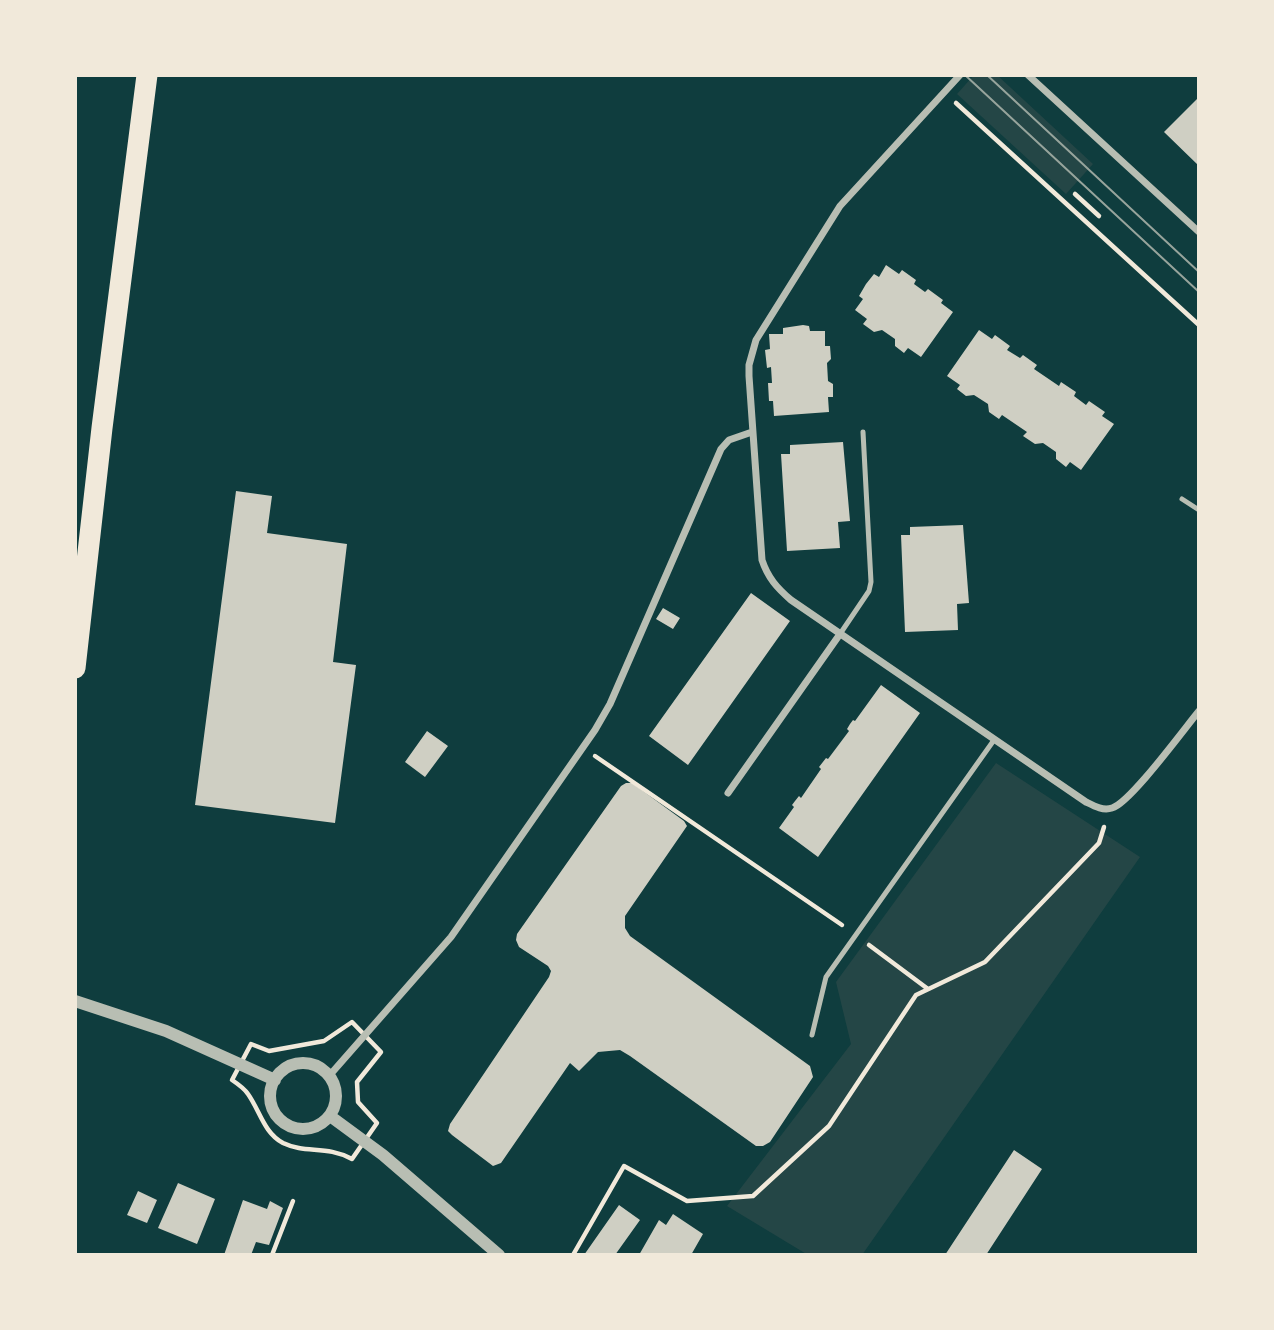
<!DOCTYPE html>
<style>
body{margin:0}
#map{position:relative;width:1274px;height:1330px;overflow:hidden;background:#0f3d3e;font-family:"Titillium Web",sans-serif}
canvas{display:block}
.frame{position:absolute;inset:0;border:77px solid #f1e9da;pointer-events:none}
</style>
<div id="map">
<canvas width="1274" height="1330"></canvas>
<div class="frame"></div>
</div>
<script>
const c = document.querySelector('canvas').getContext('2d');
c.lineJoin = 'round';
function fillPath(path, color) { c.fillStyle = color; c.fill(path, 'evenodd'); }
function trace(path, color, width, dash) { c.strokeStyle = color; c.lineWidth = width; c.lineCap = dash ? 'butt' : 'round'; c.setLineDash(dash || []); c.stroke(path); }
fillPath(new Path2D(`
 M 974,75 L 997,75 L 1093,164 L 1066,194 L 957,94 Z
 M 996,763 L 1140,857 L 862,1255 L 808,1255 L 727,1206 L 851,1044 L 836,982 Z`), '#244646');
fillPath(new Path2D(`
 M 1199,97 L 1199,166 L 1164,132 Z
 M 886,265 L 899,274 L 902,270 L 916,280 L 914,284 L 925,292 L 928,289 L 943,300 L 941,303 L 953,312 L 921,357 L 908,348 L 904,353 L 895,346 L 895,339 L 882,330 L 874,332 L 863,324 L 867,319 L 855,310 L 863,299 L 859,296 L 866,284 L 874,274 L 879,277 Z
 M 803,325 L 809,326 L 810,331 L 825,331 L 825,346 L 830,346 L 831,359 L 827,363 L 828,381 L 833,384 L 833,397 L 828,397 L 829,412 L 774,416 L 773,401 L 769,401 L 768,383 L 772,383 L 771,367 L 767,368 L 765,350 L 770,349 L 769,334 L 783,334 L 783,328 Z
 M 979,330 L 992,339 L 995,335 L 1010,346 L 1007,350 L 1020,358 L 1023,355 L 1037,365 L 1034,369 L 1059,386 L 1061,382 L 1076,392 L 1074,396 L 1086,405 L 1089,401 L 1105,412 L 1102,416 L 1114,424 L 1081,470 L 1070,462 L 1066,467 L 1056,459 L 1056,452 L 1043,443 L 1035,444 L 1023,436 L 1027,432 L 1002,415 L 999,419 L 989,412 L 988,404 L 974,395 L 966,396 L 957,389 L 960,385 L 947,376 Z
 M 843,442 L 850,521 L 838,522 L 840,548 L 787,551 L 781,454 L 790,454 L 790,445 Z
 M 236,491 L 272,496 L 267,533 L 347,544 L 333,662 L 356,665 L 335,823 L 195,805 Z
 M 963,525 L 969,603 L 957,604 L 958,630 L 905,632 L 901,535 L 910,535 L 910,527 Z
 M 751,593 L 790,621 L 688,765 L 649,736 Z
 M 663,608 L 680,618 L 673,629 L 656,619 Z
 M 881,685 L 920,713 L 818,857 L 779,828 L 794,807 L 792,805 L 795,801 L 799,796 L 801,798 L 821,769 L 819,767 L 826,758 L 828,759 L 849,731 L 847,729 L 850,724 L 853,720 L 855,721 Z
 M 427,731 L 448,746 L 425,777 L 405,762 Z
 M 626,783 L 632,783 L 684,821 L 687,826 L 625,916 L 625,928 L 630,936 L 810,1066 L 813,1077 L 770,1142 L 763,1146 L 756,1146 L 630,1056 L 620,1050 L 598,1052 L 579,1071 L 570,1063 L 501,1163 L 493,1166 L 452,1135 L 448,1131 L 450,1124 L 549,977 L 551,971 L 548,966 L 519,947 L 516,940 L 517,934 L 621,786 Z
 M 1014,1150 L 1042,1169 L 986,1255 L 945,1255 Z
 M 178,1183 L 215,1199 L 197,1244 L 158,1228 Z
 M 138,1191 L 157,1200 L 147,1223 L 127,1215 Z
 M 243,1200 L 267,1209 L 270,1201 L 283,1208 L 269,1245 L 256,1242 L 251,1255 L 224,1255 Z
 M 619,1205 L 640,1220 L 615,1255 L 584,1255 Z
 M 673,1214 L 703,1234 L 691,1255 L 639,1255 L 659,1220 L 666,1225 Z`), '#cfcfc3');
trace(new Path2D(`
 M 956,103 L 1199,325
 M 1075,194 L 1099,216
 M 595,756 L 842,925
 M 869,945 L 928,989
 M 352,1022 L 381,1052 L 357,1082 L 358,1102 L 377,1123 L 352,1159 C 326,1145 306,1154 283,1143 C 264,1133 260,1111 248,1094 C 244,1088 238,1084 232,1080 L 251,1044 L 269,1051 L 324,1041 Z
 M 272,1255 L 293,1201
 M 573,1255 L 624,1166 L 687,1201 L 753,1196 L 829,1126 L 916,995 L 985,962 L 1099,843 L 1104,827`), '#f1e9da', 4.5);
trace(new Path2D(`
 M 1182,499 L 1199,510
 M 840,634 L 869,591 L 871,582 L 863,432
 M 812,1035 L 826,977 L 994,740`), '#b8beb3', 5);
trace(new Path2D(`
 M 960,75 L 840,206 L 756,340 L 749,365 L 749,376 L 762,560 C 768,578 777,588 791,600 L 1086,802 C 1094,806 1103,811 1112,808 C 1130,803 1184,729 1199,711
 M 1028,75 L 1199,232
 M 728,793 L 840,634
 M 329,1076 L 451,937 L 595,730 L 610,704 L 721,449 L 729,440 L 752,432`), '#b8beb3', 7);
trace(new Path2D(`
 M 75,1001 L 166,1031 L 275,1080
 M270 1096a33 33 0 1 1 66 0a33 33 0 1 1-66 0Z
 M 330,1116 L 383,1155 L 499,1255`), '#b8beb3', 12);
trace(new Path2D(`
 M 75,668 L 102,428 L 147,75`), '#f1e9da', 21);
trace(new Path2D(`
 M 965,75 L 1199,292
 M 987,75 L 1199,272`), '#97a49c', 2);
</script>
